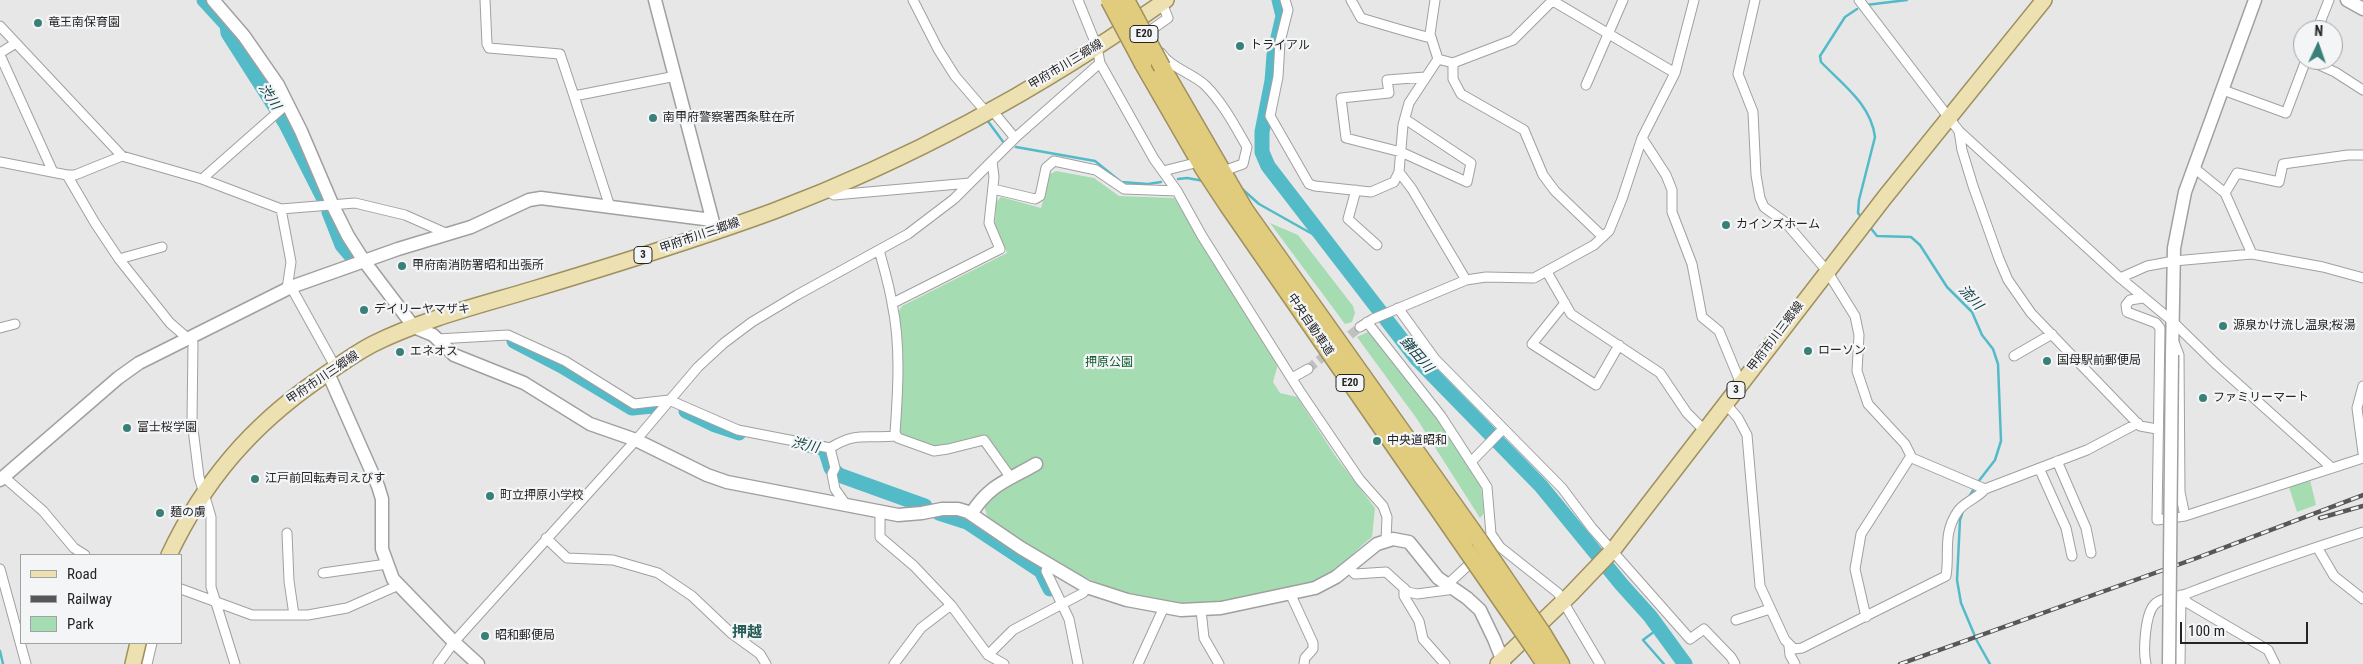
<!DOCTYPE html>
<meta charset="utf-8">
<style>
body{margin:0}
#map{position:relative;width:2363px;height:664px;overflow:hidden;background:#e7e7e8;font-family:"Roboto Condensed",sans-serif}
canvas{display:block}
.legend{position:absolute;left:20px;top:554px;width:162px;height:90px;box-sizing:border-box;background:#f4f5f6;border:1px solid #a1a2a3;margin:0;padding:6px 9px;list-style:none;font-size:15px;color:#252526}
.legend li{display:flex;align-items:center;gap:10px;height:25px}
.legend b{width:25px;border:1px solid #a1a2a3}
.north{position:absolute;left:2293px;top:20px;width:50px;height:50px;box-sizing:border-box;background:#f4f5f6;border:1px solid #a1a2a3;border-radius:50%;rotate:3deg;font-size:14px;font-weight:700;line-height:20px;text-align:center;color:#252526}
.north::after{content:'';display:block;margin:auto;width:18px;height:22px;background:#398079;clip-path:polygon(50% 0,100% 100%,50% 72%,0 100%)}
.scale{position:absolute;left:2180px;top:622px;width:128px;height:22px;box-sizing:border-box;border:2px solid #252526;border-top:0;padding-left:6px;font-size:15px;line-height:18px;white-space:nowrap;color:#252526;-webkit-text-stroke:4px #f4f5f6;paint-order:stroke}
</style>
<div id="map">
<canvas width="2363" height="664"></canvas>
<ul class="legend">
<li><b style="height:6px;background:#ede0b1"></b>Road</li>
<li><b style="height:6px;background:#575758"></b>Railway</li>
<li><b style="height:14px;background:#a5dcb2"></b>Park</li>
</ul>
<div class="north">N</div>
<div class="scale">100 m</div>
</div>
<script>
const c = document.querySelector('canvas').getContext('2d');
c.lineJoin = 'round';
function fillPath(path, color) { c.fillStyle = color; c.fill(path, 'evenodd'); }
function trace(path, color, width, dash) { c.strokeStyle = color; c.lineWidth = width; c.lineCap = dash ? 'butt' : 'round'; c.setLineDash(dash || []); c.stroke(path); }
function label(font, color, halo, rows, align = 'center') {
  c.font = font + ' "Roboto Condensed","Noto Sans JP",sans-serif'; c.lineWidth = 4.5; c.setLineDash([]); c.textBaseline = 'middle'; c.strokeStyle = halo; c.fillStyle = color; for (const [text, x, y, turn = 0] of rows) {
    c.save(); c.translate(x, y); c.rotate((+turn || 0) * Math.PI / 180); c.textAlign = isNaN(turn) ? turn : align; if (halo) c.strokeText(text, 0, 0); c.fillText(text, 0, 0); c.restore();
  }
}
fillPath(new Path2D(`
 M 1056,171 L 1094,178 L 1119,196 L 1174,198 L 1278,364 L 1273,382 L 1280,393 L 1297,397 L 1336,457 L 1375,508 L 1372,537 C 1356,549 1343,566 1325,576 C 1308,586 1282,588 1263,593 C 1240,598 1218,603 1195,604 C 1185,605 1175,602 1165,601 C 1093,591 1049,558 989,522 L 983,502 L 1017,479 L 986,437 L 933,449 L 903,437 L 900,431 L 902,375 L 899,311 L 902,306 L 1007,253 L 995,224 L 996,202 L 1001,197 L 1041,208 L 1050,174 Z
 M 1270,223 L 1298,235 L 1353,306 L 1355,313 L 1352,322 L 1345,324 Z
 M 1370,331 L 1424,396 L 1481,486 L 1484,513 L 1480,518 L 1417,419 L 1357,337 Z
 M 2310,480 L 2316,505 L 2297,512 L 2289,487 Z`), '#a5dcb2');
trace(new Path2D(`
 M 1866,5 L 1907,0
 M 1857,9 L 1845,17 L 1820,56 L 1821,62 C 1842,84 1871,104 1875,137 L 1859,200 L 1858,213 L 1862,218
 M 987,120 L 1004,143
 M 1016,147 L 1095,161 L 1121,182 L 1148,184 L 1161,182
 M 1178,179 L 1187,178 L 1204,181
 M 1241,188 L 1259,204 L 1323,240
 M 1869,226 L 1877,236 L 1911,237 L 1920,245 L 1947,287 L 1972,312 L 1982,335 L 1993,349 L 1998,364 L 2001,441 L 1995,460 L 1978,482
 M 1969,497 L 1975,487
 M 1963,511 L 1960,520 L 1957,580 L 1961,603 L 1977,641 L 1990,664
 M 1659,628 L 1643,640 L 1664,664
 M 0,651 L 3,664`), '#53bbc8', 2.5);
trace(new Path2D(`
 M 204,0 L 227,25 L 228,33 L 286,124 L 325,201
 M 1279,0 L 1283,16 L 1274,55 L 1272,81 L 1262,132 L 1262,152 L 1268,166 L 1416,358 L 1541,486 L 1622,585 L 1650,616 L 1685,664
 M 329,212 L 342,245 L 354,259
 M 514,341 L 562,366 L 632,408 L 653,406
 M 686,411 L 715,425 L 739,433
 M 808,445 L 825,449 L 831,468 L 839,475 L 925,506
 M 939,513 L 967,522 L 1041,571 L 1050,589`), '#53bbc8', 15);
trace(new Path2D(`
 M 1308,369 L 1360,327`), '#c0c0c1', 9, [9, 4.5]);
const street = new Path2D(`
 M 485,0 L 487,44 L 489,48 L 560,54 L 574,96
 M 913,0 L 938,49 L 955,76 L 986,112
 M 1078,0 L 1097,47 L 1100,63 L 1154,159 L 1177,191 L 1202,236 L 1299,390 L 1360,480 L 1383,506 L 1387,517 L 1386,541
 M 1285,0 L 1288,10 L 1280,42 L 1278,77 L 1270,116 L 1309,184 L 1315,186 L 1371,192 L 1394,182 L 1399,172
 M 1351,0 L 1361,18 C 1384,25 1407,32 1431,38
 M 1435,0 L 1430,34 L 1438,59 L 1409,103 L 1403,125 L 1399,172 L 1412,189 L 1466,280
 M 1755,0 L 1738,74 L 1753,112 L 1756,175 L 1760,198 L 1764,207 L 1786,223 L 1827,271 L 1855,316 L 1859,335 L 1857,371 L 1868,404 L 1905,444 L 1912,458 L 1985,489 L 2087,450 L 2138,423
 M 1859,0 L 1959,131 L 2118,276 L 2171,320 L 2217,365 L 2332,468
 M 1553,1 L 1675,73
 M 0,26 L 122,156
 M 2317,30 L 2329,0
 M 1153,40 L 1151,30 L 1168,18 L 1162,3
 M 0,53 L 16,43
 M 1161,53 C 1171,68 1192,73 1205,85 C 1223,103 1235,126 1247,147 L 1243,164 L 1229,169
 M 0,55 L 53,172
 M 1438,59 L 1453,63 L 1513,40 L 1553,0
 M 2308,60 L 2335,72 L 2363,90
 M 1453,63 L 1453,79 L 1461,94 L 1524,130 L 1543,175 L 1555,191 L 1603,237
 M 1586,85 L 1623,0
 M 2223,90 L 2286,113 L 2306,60
 M 991,109 L 1015,138
 M 1405,119 L 1471,163 L 1467,182 L 1401,152 L 1346,138 L 1341,98 L 1389,93 L 1387,80 L 1425,77
 M 1959,131 L 1962,150 L 1973,186 L 1999,259 L 2008,280 L 2031,313 L 2140,426 L 2157,429
 M 1642,138 L 1666,175 L 1672,190 L 1672,212 L 1692,264 L 1702,317 L 1719,331 L 1741,384
 M 0,162 L 67,175 L 75,175 L 122,156 L 202,179 L 281,209 L 355,203 L 405,215 L 448,234
 M 2193,167 L 2225,193 L 2252,254
 M 1163,171 L 1191,164
 M 67,175 L 95,223 L 119,259 L 170,323 L 193,343 L 192,421 L 199,477 L 211,517 L 211,587 L 235,664
 M 202,179 L 287,104
 M 993,189 L 1035,199 L 1040,196 L 1046,168 L 1054,161 L 1096,170 L 1124,189 L 1177,191
 M 825,190 L 834,195 L 970,183
 M 1356,190 L 1348,219 L 1377,245
 M 2225,193 L 2237,173 L 2279,182 L 2283,164 L 2348,155 L 2363,155
 M 610,207 L 574,96 L 676,76
 M 281,209 L 291,262 L 287,289
 M 879,250 C 884,268 889,285 892,303 C 901,345 898,390 895,433 L 898,438 L 934,451 L 948,449 L 984,440 L 1011,478
 M 119,259 L 162,247
 M 1547,272 L 1571,314 L 1660,373 L 1687,413 L 1705,431
 M 2120,278 L 2147,266 L 2174,261 L 2252,254 L 2323,267 L 2363,278
 M 291,287 L 336,368
 M 2143,298 L 2130,300 L 2126,305 L 2127,312 L 2156,323 L 2160,328 L 2157,520 L 2185,516 L 2363,458
 M 893,303 L 1000,249 L 989,223 L 994,177 L 992,161
 M 1565,303 L 1532,344 L 1596,385 L 1619,345
 M 1398,308 L 1435,359 L 1562,488 L 1592,528 L 1690,639 L 1704,629 L 1731,657 L 1735,664
 M 1367,322 L 1441,416 L 1487,487 L 1491,534 L 1500,547 L 1558,593 L 1600,664
 M 1360,327 L 1373,319 L 1466,280 L 1486,277 L 1534,278 L 1594,245 L 1609,231 L 1622,199 L 1642,138 L 1675,73 L 1694,0
 M 0,328 L 15,324
 M 437,339 L 508,335 L 565,361 L 634,404 L 669,400 L 738,430 L 830,448 L 835,468 L 832,474 L 835,489 L 847,506
 M 2174,342 L 2179,355 L 2180,492 L 2185,516
 M 2014,356 L 2052,334
 M 1292,378 L 1308,369
 M 2363,386 L 2357,408 L 2363,453
 M 1726,404 L 1738,418 L 1747,435 L 1760,586 L 1785,640 L 1794,649 L 1802,648 L 1946,576 C 1950,553 1942,534 1958,511 C 1964,502 1978,498 1985,489
 M 830,448 C 857,431 867,439 896,436
 M 2057,461 L 2086,528 L 2091,553
 M 1471,462 L 1503,429
 M 2039,468 L 2066,528 L 2072,556
 M 4,477 L 43,511 L 74,548 L 85,555
 M 880,512 L 880,537 L 914,566 L 951,605 L 988,655 L 1004,664
 M 287,533 L 289,581 L 294,615
 M 546,538 L 567,558 L 613,560 L 658,573 L 692,596 L 731,633 L 760,654 L 766,664
 M 2317,547 L 2334,576 L 2363,599
 M 1049,565 L 1046,571 L 1069,619 L 1078,664
 M 1348,567 L 1355,574 L 1386,572 L 1408,592 L 1417,594 L 1455,589
 M 0,569 L 26,664
 M 323,573 L 387,564
 M 1448,584 L 1475,559
 M 1404,588 L 1404,596 L 1419,621 L 1423,639 L 1445,664
 M 181,589 L 252,615 L 308,615 L 347,608 L 399,585
 M 1290,593 L 1313,643 L 1313,649 L 1305,658 L 1304,664
 M 2181,595 L 2188,603 L 2268,650 L 2275,664
 M 1201,610 L 1204,638 L 1219,664
 M 1866,617 L 1855,569 L 1861,534 L 1911,456
 M 1736,620 L 1770,609
 M 1789,646 L 1790,655 L 1795,664
 M 988,655 L 1013,630 L 1083,593 L 1087,587
 M 147,664 L 152,643
 M 438,664 L 454,642 L 636,440 L 698,367 L 724,343 L 752,322 L 797,295 L 908,234 L 954,199 L 1015,138 L 1100,63
 M 894,664 L 921,628 L 951,605
 M 1138,664 L 1164,607
 M 2146,664 C 2143,651 2145,615 2154,605 C 2161,597 2176,597 2186,594 C 2245,571 2304,551 2363,532
 M 2180,664 L 2181,595`);
const secondary = new Path2D(`
 M 213,0 L 244,36 L 278,85 L 301,131 L 333,206 L 348,236 L 364,261 L 414,327 L 433,335 L 454,355 L 524,383 L 590,424 L 636,440 L 707,475 L 727,482 L 898,515 L 922,513 L 942,509 L 958,509 L 968,512 L 1021,548 L 1087,587 L 1127,600 L 1181,610 L 1221,608 L 1315,588 L 1336,577 L 1377,544 L 1393,539 L 1409,542 L 1438,578 L 1467,598 L 1480,610 L 1494,639 L 1504,664
 M 655,0 L 714,226
 M 2347,0 L 2363,9
 M 2172,355 L 2174,248 L 2185,192 L 2255,0
 M 328,373 L 378,486 L 382,499 L 382,549 L 393,579 L 454,642 L 478,664
 M 0,480 L 118,378 L 139,363 L 291,287 L 398,249 L 471,227 L 529,200 L 541,198 L 712,220
 M 971,514 C 990,484 1007,481 1036,464`);
const primary = new Path2D(`
 M 169,555 C 204,481 251,426 319,379 C 336,367 354,354 373,344 C 423,319 481,305 534,289 C 614,265 695,240 774,211 C 912,159 1045,86 1166,0
 M 133,664 L 138,643
 M 1498,664 L 1571,594 L 1613,550 L 1885,197 L 2044,0`);
const highway = new Path2D(`
 M 1143,64 L 1203,168 L 1228,206 L 1467,551
 M 1162,67 L 1245,210 L 1479,540
 M 1543,634 L 1561,664
 M 1532,645 L 1545,664`);
trace(street, '#a0a0a1', 11);
trace(secondary, '#a0a0a1', 15);
trace(primary, '#9f915f', 18);
trace(highway, '#9f915f', 19);
trace(street, '#fff', 9);
trace(secondary, '#fff', 12);
trace(primary, '#ede0b1', 15);
trace(highway, '#e1cb7d', 16);
const rail = new Path2D(`
 M 2320,518 L 2363,506
 M 1900,664 L 2194,559 L 2363,495`);
trace(rail, '#575758', 4.5);
trace(rail, '#f4f5f6', 2.5, [8]);
const secondaryBridge = new Path2D(`
 M 2169,664 L 2172,355`);
const highwayBridge = new Path2D(`
 M 1109,0 L 1143,64
 M 1126,0 L 1162,67
 M 1479,540 L 1543,634
 M 1467,551 L 1532,645`);
trace(secondaryBridge, '#a0a0a1', 15, []);
trace(highwayBridge, '#9f915f', 19, []);
trace(secondaryBridge, '#fff', 12);
trace(highwayBridge, '#e1cb7d', 16);
for (const [x, y, r, color] of [
 [38,23,5,"#398079"],
 [1240,46,5,"#398079"],
 [653,118,5,"#398079"],
 [1726,225,5,"#398079"],
 [402,266,5,"#398079"],
 [364,310,5,"#398079"],
 [2223,326,5,"#398079"],
 [1808,351,5,"#398079"],
 [400,352,5,"#398079"],
 [2047,361,5,"#398079"],
 [2203,398,5,"#398079"],
 [127,428,5,"#398079"],
 [1377,441,5,"#398079"],
 [255,479,5,"#398079"],
 [490,496,5,"#398079"],
 [160,513,5,"#398079"],
 [485,636,5,"#398079"]
]) { const dot = new Path2D(); dot.arc(x, y, r, 0, 2 * Math.PI); c.fillStyle = color; c.fill(dot); trace(dot, '#f4f5f6', 2); }
for (const [x, y, w] of [
 [1144,34,28],
 [643,255,18],
 [1350,383,28],
 [1736,390,18]
]) { const box = new Path2D(); box.roundRect(x - w / 2, y - 8.5, w, 17, 4); c.fillStyle = '#f4f5f6'; c.fill(box); trace(box, '#252526', 1); }
label('bold 11px', '#252526', null, [
 ["E20",1144,34],
 ["3",643,255],
 ["E20",1350,383],
 ["3",1736,390]
]);
label('12px', '#252526', '#f4f5f6', [
 ["竜王南保育園",48,23],
 ["トライアル",1250,46],
 ["南甲府警察署西条駐在所",663,118],
 ["カインズホーム",1736,225],
 ["甲府南消防署昭和出張所",412,266],
 ["デイリーヤマザキ",374,310],
 ["源泉かけ流し温泉;桜湯",2233,326],
 ["ローソン",1818,351],
 ["エネオス",410,352],
 ["国母駅前郵便局",2057,361],
 ["ファミリーマート",2213,398],
 ["富士桜学園",137,428],
 ["中央道昭和",1387,441],
 ["江戸前回転寿司えびす",265,479],
 ["町立押原小学校",500,496],
 ["麺の虜",170,513],
 ["昭和郵便局",495,636]
], 'left');
label('12px', '#252526', '#f4f5f6', [
 ["甲府市川三郷線",1066,65,-31],
 ["甲府市川三郷線",700,236,-19],
 ["中央自動車道",1310,325,56],
 ["甲府市川三郷線",1776,337,-53],
 ["甲府市川三郷線",323,378,-34]
]);
label('12px', '#105b2e', '#f4f5f6', [
 ["押原公園",1109,363]
]);
label('italic 14px', '#114146', '#f4f5f6', [
 ["渋川",269,97,57],
 ["流川",1970,298,48],
 ["鎌田川",1416,355,49],
 ["渋川",805,446,12]
]);
label('bold 15px', '#235c56', '#f4f5f6', [
 ["押越",747,633]
]);
</script>
